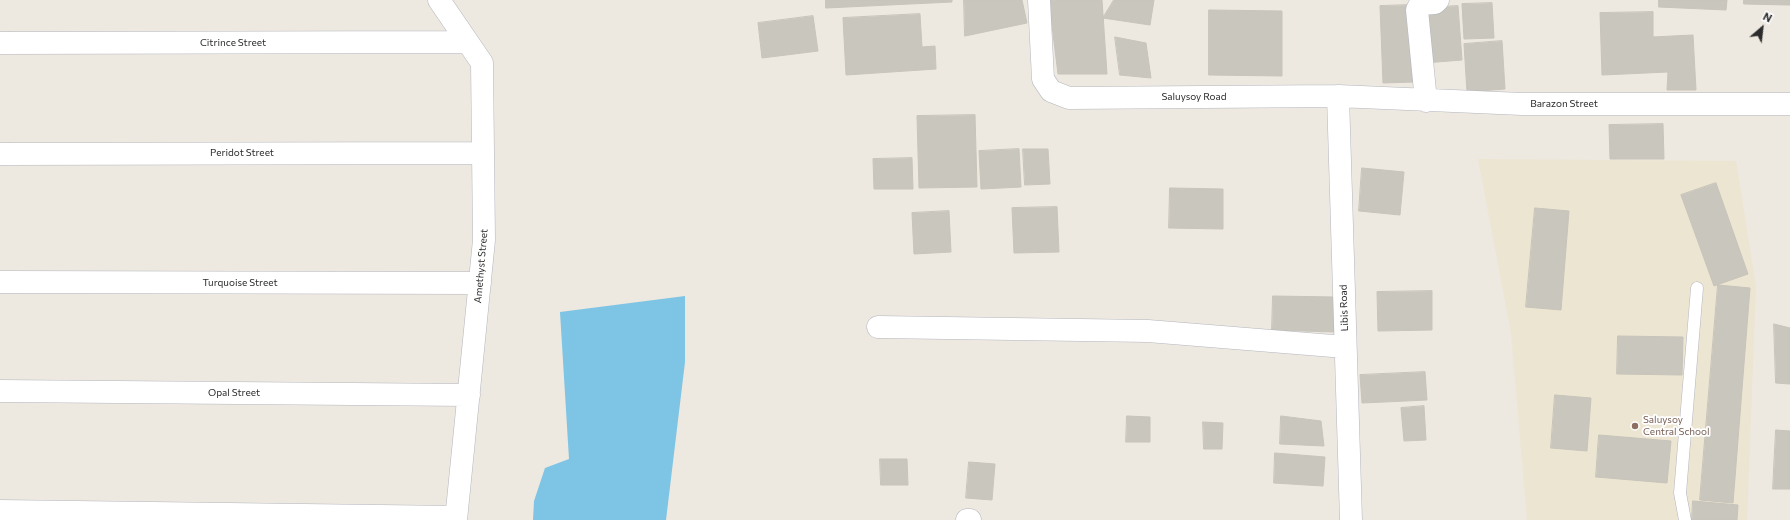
<!DOCTYPE html>
<style>
body{margin:0}
#map{position:relative;width:1790px;height:520px;overflow:hidden;background:#ede8e0;font-family:Commissioner,sans-serif}
canvas{display:block}
.north{position:absolute;left:1742px;top:8px;width:40px;height:40px;-webkit-text-stroke:3px #fff;paint-order:stroke;rotate:28deg;font-size:11px;font-weight:700;line-height:16px;text-align:center;color:#2c2c2c}
.north::after{content:'';display:block;margin:auto;width:14px;height:18px;background:#2c2c2c;clip-path:polygon(50% 0,100% 100%,50% 72%,0 100%)}
</style>
<div id="map">
<canvas width="1790" height="520"></canvas>
<div class="north">N</div>
</div>
<script>
const c = document.querySelector('canvas').getContext('2d');
c.lineJoin = 'round';
function fillPath(path, color) { c.fillStyle = color; c.fill(path, 'evenodd'); }
function trace(path, color, width, dash) { c.strokeStyle = color; c.lineWidth = width; c.lineCap = dash ? 'butt' : 'round'; c.setLineDash(dash || []); c.stroke(path); }
function label(font, color, halo, rows, align = 'center') {
  c.font = font + ' Commissioner,sans-serif'; c.lineWidth = 3.5; c.setLineDash([]); c.textBaseline = 'middle'; c.strokeStyle = halo; c.fillStyle = color; for (const [text, x, y, turn = 0] of rows) {
    c.save(); c.translate(x, y); c.rotate((+turn || 0) * Math.PI / 180); c.textAlign = isNaN(turn) ? turn : align; if (halo) c.strokeText(text, 0, 0); c.fillText(text, 0, 0); c.restore();
  }
}
fillPath(new Path2D(`
 M 1478,159 L 1736,161 L 1756,286 L 1747,520 L 1527,520 L 1511,333 Z`), '#ece5d2');
fillPath(new Path2D(`
 M 685,296 L 685,362 L 666,520 L 533,520 L 534,501 L 545,468 L 569,459 L 560,312 Z`), '#7ec4e4');
const building = new Path2D(`
 M 826,0 L 952,0 L 952,2 L 826,8 Z
 M 964,0 L 1022,0 L 1027,23 L 965,36 Z
 M 1057,0 L 1102,0 L 1107,74 L 1058,74 L 1049,1 Z
 M 1114,0 L 1154,0 L 1150,25 L 1103,18 Z
 M 1659,0 L 1727,0 L 1726,10 L 1659,7 Z
 M 1744,0 L 1790,0 L 1790,5 L 1744,4 Z
 M 1492,3 L 1494,38 L 1464,39 L 1462,4 Z
 M 1411,5 L 1414,82 L 1383,83 L 1380,6 Z
 M 1458,6 L 1462,60 L 1424,63 L 1420,8 Z
 M 1209,10 L 1282,11 L 1282,76 L 1209,75 Z
 M 1653,12 L 1653,37 L 1693,35 L 1696,90 L 1667,90 L 1668,72 L 1602,75 L 1600,13 Z
 M 920,14 L 922,47 L 935,46 L 936,69 L 846,75 L 843,18 Z
 M 813,16 L 818,51 L 762,58 L 758,23 Z
 M 1115,37 L 1146,43 L 1151,78 L 1120,75 Z
 M 1502,41 L 1505,89 L 1467,92 L 1464,44 Z
 M 975,115 L 977,187 L 919,188 L 917,116 Z
 M 1663,124 L 1664,159 L 1610,159 L 1609,125 Z
 M 1019,149 L 1021,187 L 981,189 L 979,151 Z
 M 1023,149 L 1048,149 L 1050,184 L 1025,185 Z
 M 912,158 L 913,189 L 874,189 L 873,159 Z
 M 1362,168 L 1404,172 L 1400,215 L 1359,211 Z
 M 1716,183 L 1748,274 L 1714,286 L 1681,195 Z
 M 1170,188 L 1223,189 L 1223,229 L 1169,228 Z
 M 1057,207 L 1059,252 L 1014,253 L 1012,208 Z
 M 1535,208 L 1569,211 L 1561,310 L 1526,307 Z
 M 949,211 L 951,252 L 914,254 L 912,213 Z
 M 1718,285 L 1750,288 L 1733,503 L 1700,500 Z
 M 1432,291 L 1432,330 L 1378,331 L 1377,292 Z
 M 1273,296 L 1335,297 L 1334,332 L 1272,330 Z
 M 1774,324 L 1790,328 L 1790,384 L 1776,383 Z
 M 1618,336 L 1683,337 L 1682,375 L 1617,374 Z
 M 1425,372 L 1427,400 L 1362,403 L 1360,375 Z
 M 1555,395 L 1591,398 L 1587,451 L 1551,448 Z
 M 1424,406 L 1426,440 L 1404,441 L 1401,408 Z
 M 1127,416 L 1150,417 L 1150,442 L 1126,442 Z
 M 1281,416 L 1321,421 L 1324,446 L 1280,444 Z
 M 1203,422 L 1223,423 L 1222,449 L 1204,449 Z
 M 1776,430 L 1790,431 L 1790,489 L 1773,489 Z
 M 1599,435 L 1671,441 L 1667,483 L 1596,477 Z
 M 1275,453 L 1325,457 L 1323,486 L 1274,483 Z
 M 880,459 L 907,459 L 908,485 L 881,485 Z
 M 969,462 L 995,464 L 992,500 L 966,498 Z
 M 1693,501 L 1738,505 L 1737,520 L 1692,520 Z`);
fillPath(building, '#c9c6be');
trace(building, '#c8c4ba', 1);
const lane = new Path2D(`
 M 1685,520 L 1680,493 L 1697,288`);
const street = new Path2D(`
 M 439,0 L 482,63 L 484,240 L 456,520
 M 1039,0 L 1043,79 L 1051,91 L 1069,98 L 1338,96 L 1522,104 L 1790,104
 M 0,43 L 467,42
 M 1338,96 L 1351,520
 M 1426,101 L 1417,10 L 1420,4 L 1435,3 L 1438,0
 M 0,154 L 483,153
 M 0,282 L 480,283
 M 878,327 L 1148,331 L 1345,347
 M 0,391 L 469,395
 M 0,511 L 456,517
 M 967,520 L 970,520`);
trace(lane, '#b4b6be', 13);
trace(street, '#b4b6be', 23);
trace(lane, '#fff', 12);
trace(street, '#fff', 22);
for (const [x, y, r, color] of [
 [1635,426,4,"#8d6e63"]
]) { const dot = new Path2D(); dot.arc(x, y, r, 0, 2 * Math.PI); c.fillStyle = color; c.fill(dot); trace(dot, '#fff', 1.5); }
label('10px', '#2c2c2c', '#fff', [
 ["Citrince Street",233,43],
 ["Saluysoy Road",1194,97],
 ["Barazon Street",1564,104],
 ["Peridot Street",242,153],
 ["Amethyst Street",481,266,-85],
 ["Turquoise Street",240,283],
 ["Libis Road",1344,308,-92],
 ["Opal Street",234,393]
]);
label('10px', '#785e54', '#fff', [
 ["Saluysoy",1643,420],
 ["Central School",1643,432]
], 'left');
</script>
